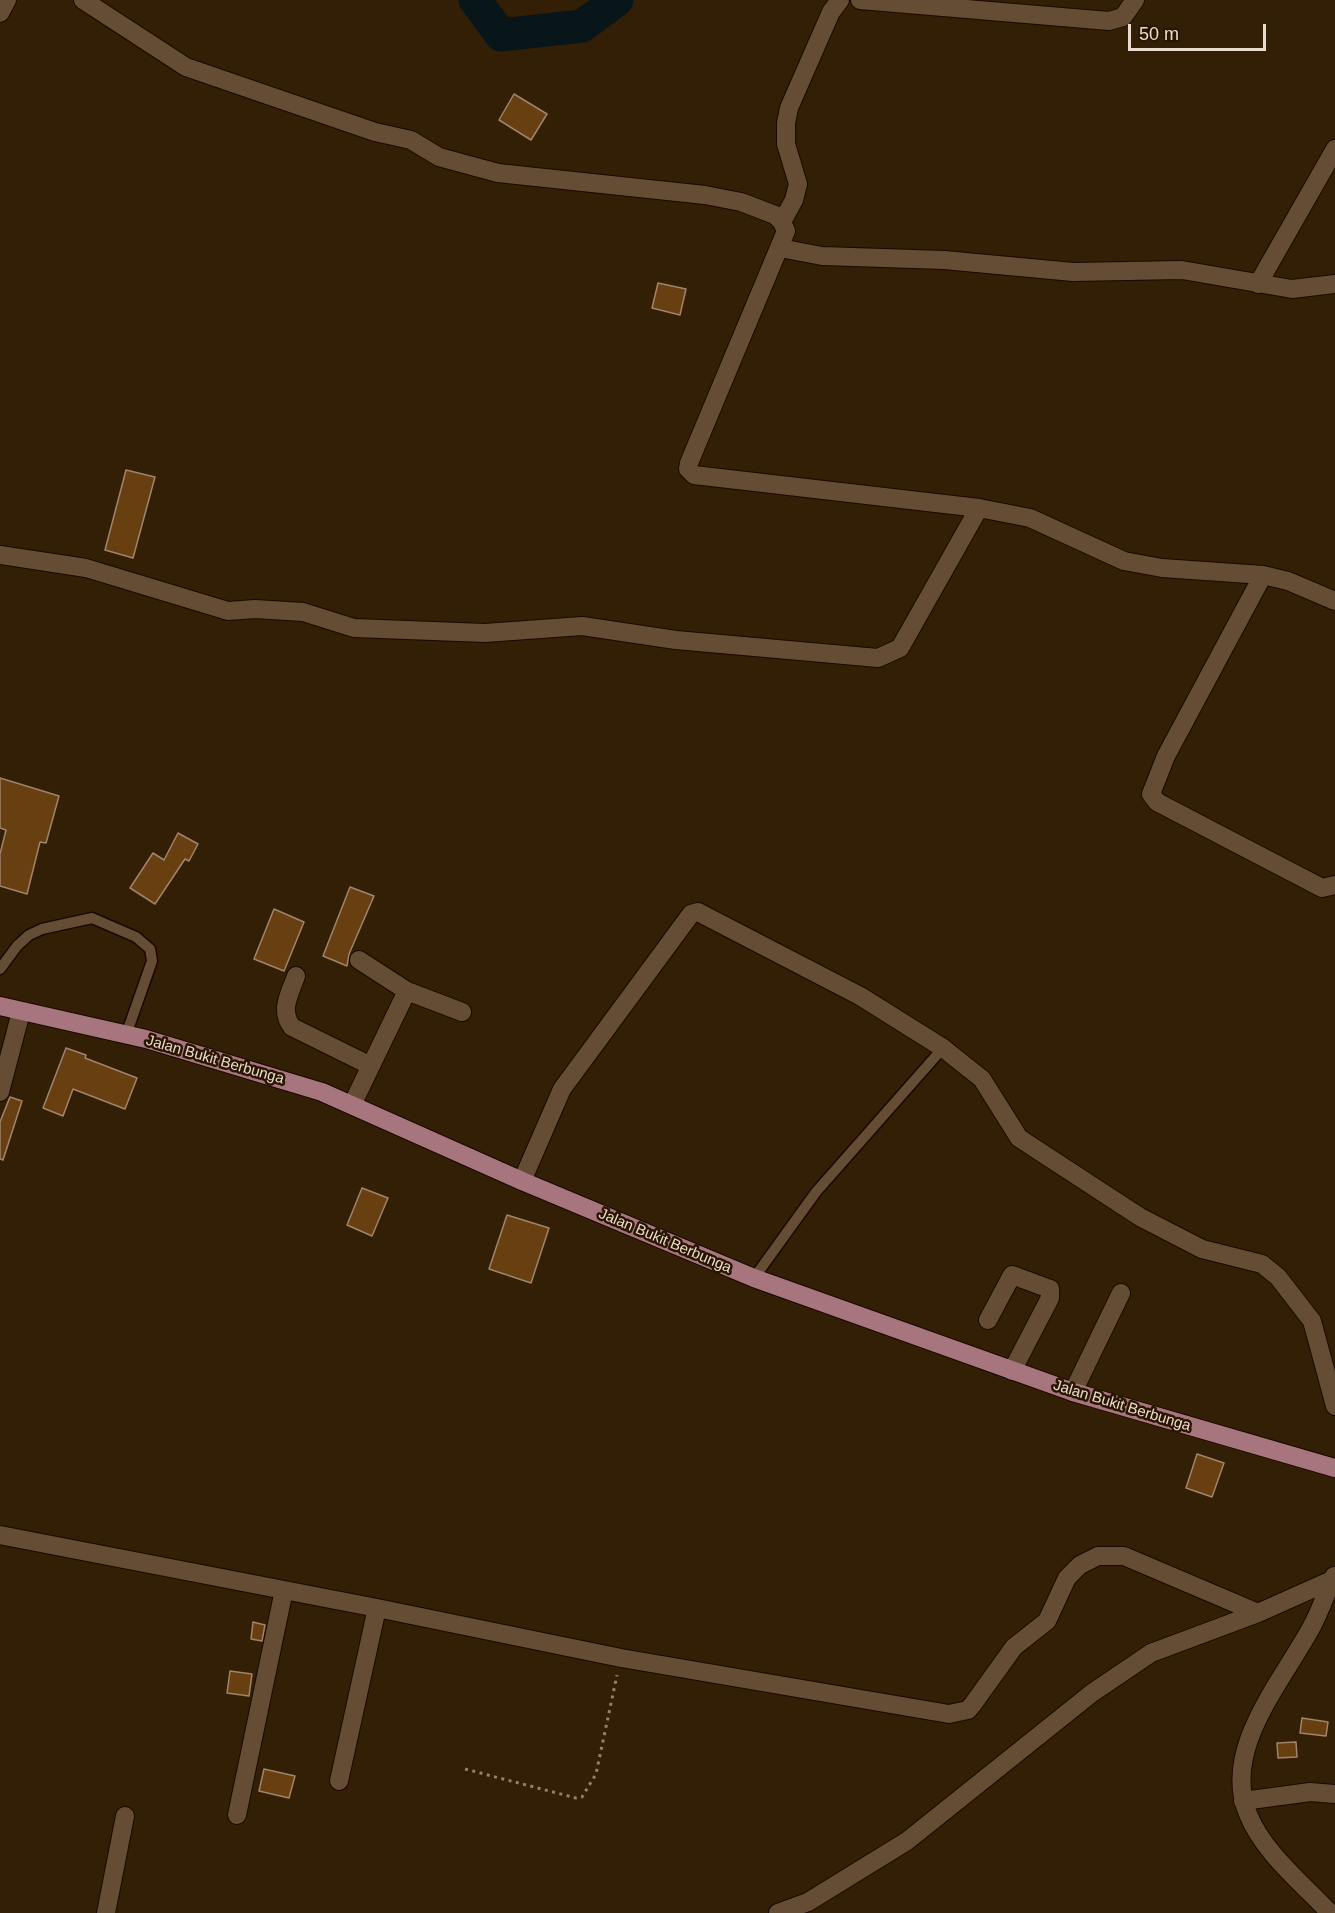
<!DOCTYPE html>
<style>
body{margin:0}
#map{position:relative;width:1335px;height:1913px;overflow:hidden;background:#331f06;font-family:Helvetica,sans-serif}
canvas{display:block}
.scale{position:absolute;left:1128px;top:24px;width:138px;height:27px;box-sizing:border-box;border:3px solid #e9dbcd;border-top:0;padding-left:8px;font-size:18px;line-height:21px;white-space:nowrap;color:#e9dbcd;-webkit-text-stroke:4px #291500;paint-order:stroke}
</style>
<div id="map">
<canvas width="1335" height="1913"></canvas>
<div class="scale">50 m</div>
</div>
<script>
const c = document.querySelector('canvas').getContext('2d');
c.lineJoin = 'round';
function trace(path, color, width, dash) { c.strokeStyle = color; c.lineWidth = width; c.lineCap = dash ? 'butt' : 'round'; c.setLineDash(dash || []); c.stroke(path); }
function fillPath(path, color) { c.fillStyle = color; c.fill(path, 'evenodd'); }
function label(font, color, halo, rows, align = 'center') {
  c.font = font + ' Helvetica,sans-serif'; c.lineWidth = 5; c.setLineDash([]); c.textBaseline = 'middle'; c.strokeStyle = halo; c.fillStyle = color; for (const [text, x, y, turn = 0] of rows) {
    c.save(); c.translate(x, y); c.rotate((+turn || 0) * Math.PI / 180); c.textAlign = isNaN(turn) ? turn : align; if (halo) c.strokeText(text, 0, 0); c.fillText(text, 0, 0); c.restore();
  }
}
trace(new Path2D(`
 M 475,0 L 501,35 L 582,26 L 617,0`), '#081619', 33);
const building = new Path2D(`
 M 514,94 L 547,114 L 531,140 L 499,120 Z
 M 658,283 L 686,289 L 680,315 L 652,308 Z
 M 126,470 L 155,477 L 133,558 L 105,550 Z
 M 0,778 L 59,796 L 46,843 L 40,842 L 27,894 L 0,886 L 0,854 L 6,830 L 0,828 Z
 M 178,833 L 198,844 L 189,861 L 185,859 L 155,904 L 130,888 L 153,853 L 164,860 Z
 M 350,887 L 374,896 L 349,954 L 347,966 L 323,956 Z
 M 274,909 L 304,922 L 284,971 L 254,959 Z
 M 66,1048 L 86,1055 L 85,1058 L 137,1078 L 125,1109 L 73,1089 L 63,1116 L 43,1108 Z
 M 10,1097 L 22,1101 L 3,1160 L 0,1159 L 0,1122 Z
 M 362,1188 L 388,1198 L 372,1236 L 347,1225 Z
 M 507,1215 L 549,1228 L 531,1283 L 489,1269 Z
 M 1197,1454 L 1224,1463 L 1212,1497 L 1186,1488 Z
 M 253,1622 L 265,1625 L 262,1641 L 251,1639 Z
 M 230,1671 L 252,1674 L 249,1696 L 227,1693 Z
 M 1302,1718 L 1328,1722 L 1326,1736 L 1300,1733 Z
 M 1296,1742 L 1297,1757 L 1278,1758 L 1277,1743 Z
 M 264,1769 L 295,1776 L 289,1798 L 259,1791 Z`);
fillPath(building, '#683f11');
trace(building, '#a0846c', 1.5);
const lane = new Path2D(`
 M 0,969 L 17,946 L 29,935 L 42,929 L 92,918 L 136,937 L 150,949 L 152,961 L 126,1035
 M 754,1278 L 816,1192 L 943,1048`);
const street = new Path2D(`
 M 83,0 L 186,67 L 375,132 L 411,140 L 439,157 L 498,173 L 705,195 L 741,202 L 775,215 L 782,222 L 786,231 L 689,463 L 688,469 L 694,475 L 979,508 L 1030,518 L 1124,561 L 1162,568 L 1263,575 L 1288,581 L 1335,601
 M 860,0 L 1109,21 L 1123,17 L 1135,0
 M 0,13 L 7,0
 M 782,222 L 794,200 L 798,184 L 786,144 L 786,123 L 789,108 L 831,12 L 840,0
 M 780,248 L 822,256 L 944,260 L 1073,272 L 1182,270 L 1292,289 L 1335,284
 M 1258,284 L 1335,149
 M 0,555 L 86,568 L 228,611 L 255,609 L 303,612 L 354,628 L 485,633 L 582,626 L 676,640 L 878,658 L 900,648 L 979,508
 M 1263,575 L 1166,756 L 1151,794 L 1157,802 L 1322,888 L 1335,885
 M 359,960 L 407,991 L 462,1012
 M 296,976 C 290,994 279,1010 292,1027 L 371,1066
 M 0,1092 L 21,1012
 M 352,1105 L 407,991
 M 522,1181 L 562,1089 L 691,914 L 698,912 L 860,996 L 943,1048 L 982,1079 L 1019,1138 L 1140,1217 L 1202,1249 L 1262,1264 L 1278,1277 L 1312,1321 L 1335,1406
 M 988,1320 L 1012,1275 L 1050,1289 L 1050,1298 L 1012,1371
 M 1073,1392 L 1121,1293
 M 0,1535 L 377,1608 L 621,1658 L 949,1714 L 968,1710 L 973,1704 L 1014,1647 L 1047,1621 L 1067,1578 L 1080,1565 L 1098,1556 L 1124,1556 L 1258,1613
 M 339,1781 L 377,1608
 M 1243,1801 L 1310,1792 L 1335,1794
 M 237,1815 L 284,1590
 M 106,1913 L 125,1816
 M 778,1913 L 808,1902 L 907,1841 L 1092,1693 L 1151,1653 L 1258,1613 L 1332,1580
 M 1330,1913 C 1302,1883 1263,1852 1248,1814 C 1221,1749 1283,1681 1312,1626 C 1321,1610 1326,1592 1334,1576`);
const primary = new Path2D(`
 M 0,1006 L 146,1039 L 322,1092 L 522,1181 L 754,1278 L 1073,1392 L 1335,1468`);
trace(lane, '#1a0800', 13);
trace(street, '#1a0800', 20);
trace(primary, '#1a0800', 20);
trace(new Path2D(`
 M 465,1769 L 576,1798 L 582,1797 L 596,1774 L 617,1675`), '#92816e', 3, [3, 4.5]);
trace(lane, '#644d34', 10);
trace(street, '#644d34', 18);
trace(primary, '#a7757e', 18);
label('15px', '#e9dbcd', '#291500', [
 ["Jalan Bukit Berbunga",215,1060,16],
 ["Jalan Bukit Berbunga",665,1241,23],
 ["Jalan Bukit Berbunga",1122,1406,17]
]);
</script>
